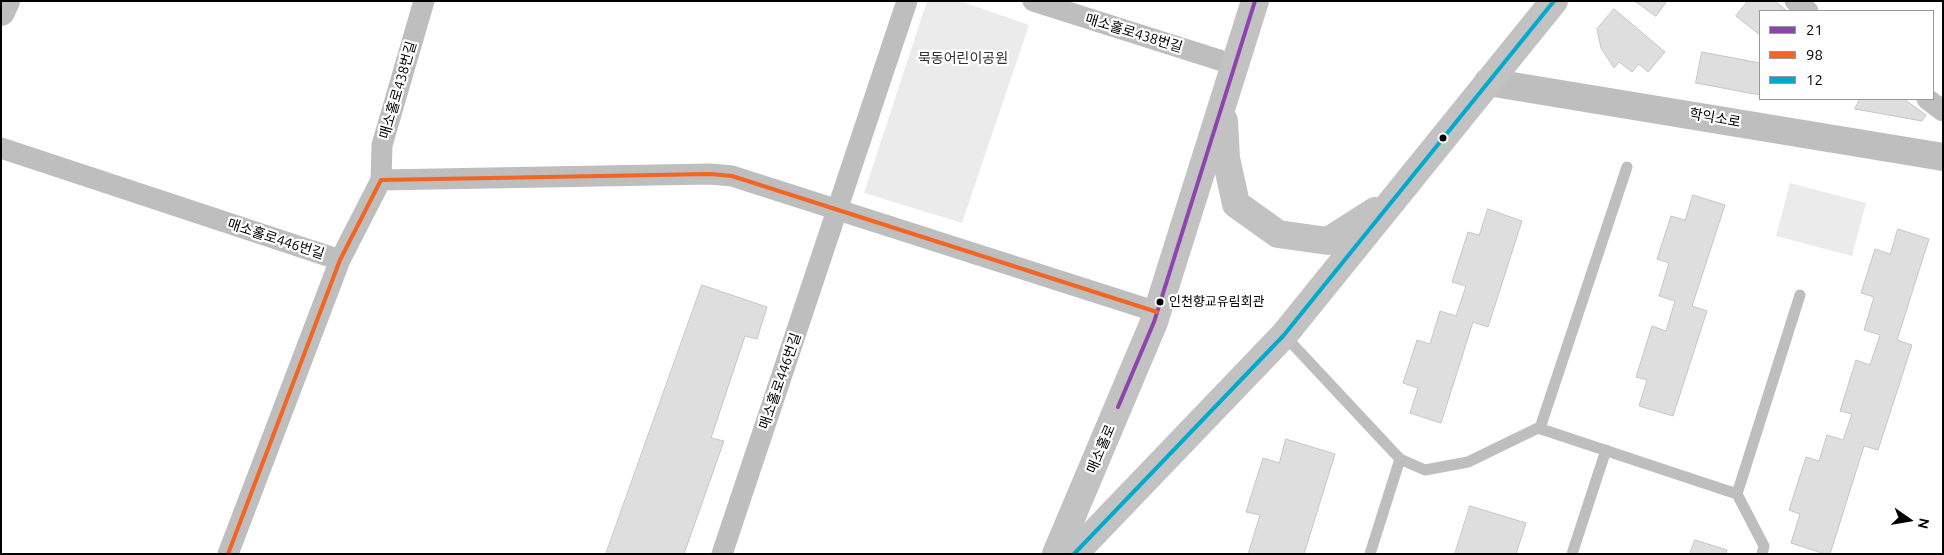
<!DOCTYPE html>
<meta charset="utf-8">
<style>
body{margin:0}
#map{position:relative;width:1944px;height:555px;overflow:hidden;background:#fff;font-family:Ubuntu,sans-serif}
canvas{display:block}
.frame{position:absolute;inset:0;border:2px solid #000;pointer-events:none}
.legend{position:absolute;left:1759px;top:10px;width:175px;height:90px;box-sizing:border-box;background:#fff;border:1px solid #999;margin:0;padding:6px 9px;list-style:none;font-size:15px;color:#000}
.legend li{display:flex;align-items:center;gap:10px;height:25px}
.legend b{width:25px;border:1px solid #999}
.north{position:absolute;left:1884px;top:495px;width:50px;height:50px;-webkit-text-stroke:4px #fff;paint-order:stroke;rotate:103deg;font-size:14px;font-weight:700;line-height:20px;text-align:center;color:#000}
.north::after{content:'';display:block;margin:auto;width:18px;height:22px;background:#000;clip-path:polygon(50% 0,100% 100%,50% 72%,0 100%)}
</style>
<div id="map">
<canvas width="1944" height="555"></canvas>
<div class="frame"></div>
<ul class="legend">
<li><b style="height:6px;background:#8e44ad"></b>21</li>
<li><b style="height:6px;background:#f26522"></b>98</li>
<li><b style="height:6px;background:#00a9ce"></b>12</li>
</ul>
<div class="north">N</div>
</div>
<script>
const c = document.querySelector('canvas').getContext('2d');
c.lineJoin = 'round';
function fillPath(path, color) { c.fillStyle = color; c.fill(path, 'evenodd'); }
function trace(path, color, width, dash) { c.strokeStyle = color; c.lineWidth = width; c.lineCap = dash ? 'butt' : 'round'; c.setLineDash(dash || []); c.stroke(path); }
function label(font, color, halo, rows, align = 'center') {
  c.font = font + ' Ubuntu,"Noto Sans KR",sans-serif'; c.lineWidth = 4.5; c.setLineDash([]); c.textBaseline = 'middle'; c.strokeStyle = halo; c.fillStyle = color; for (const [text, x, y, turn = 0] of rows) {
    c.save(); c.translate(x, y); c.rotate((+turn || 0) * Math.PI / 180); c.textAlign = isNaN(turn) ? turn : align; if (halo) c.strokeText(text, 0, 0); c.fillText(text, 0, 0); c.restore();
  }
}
fillPath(new Path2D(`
 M 927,1 L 960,1 L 1029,25 L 962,223 L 864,193 Z
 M 1790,183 L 1866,203 L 1852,256 L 1776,236 Z`), '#ebebeb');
const building = new Path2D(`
 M 1635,1 L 1667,1 L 1656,16 Z
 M 1748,1 L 1775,1 L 1787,11 L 1760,11 L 1760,35 L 1736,16 Z
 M 1614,9 L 1665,52 L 1648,72 L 1639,64 L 1632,72 L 1619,62 L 1614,68 L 1601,48 L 1597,29 Z
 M 1702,52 L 1760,63 L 1760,95 L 1696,83 Z
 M 1860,99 L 1904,99 L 1926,115 L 1922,121 L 1855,109 Z
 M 1693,195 L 1725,205 L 1692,306 L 1707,311 L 1673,416 L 1639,406 L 1647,380 L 1636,377 L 1652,326 L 1666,331 L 1675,301 L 1659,296 L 1669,263 L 1657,259 L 1671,216 L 1685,220 Z
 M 1488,209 L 1522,221 L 1488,327 L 1473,322 L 1441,423 L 1410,413 L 1418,388 L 1403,383 L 1417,340 L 1430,344 L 1440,311 L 1456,316 L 1466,286 L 1452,282 L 1468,232 L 1479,235 Z
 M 1898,229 L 1929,239 L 1897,340 L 1912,345 L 1878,450 L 1864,446 L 1830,554 L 1825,554 L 1791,543 L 1800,514 L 1789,510 L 1806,457 L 1819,461 L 1827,435 L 1843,440 L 1852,414 L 1840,411 L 1856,360 L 1870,365 L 1880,335 L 1864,330 L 1874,297 L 1861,293 L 1875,249 L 1890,254 Z
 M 702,285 L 767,307 L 757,339 L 745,336 L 711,438 L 724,441 L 684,554 L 606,554 Z
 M 1286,439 L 1335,454 L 1304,554 L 1248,554 L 1260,515 L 1246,512 L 1263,458 L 1279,463 Z
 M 1470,506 L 1526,523 L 1516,554 L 1455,554 Z
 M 1695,540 L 1727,550 L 1726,554 L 1690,554 Z`);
fillPath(building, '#dedede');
trace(building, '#c6c6c6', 1);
trace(new Path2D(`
 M 1284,335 L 1400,459
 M 1540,428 L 1627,167
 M 1737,494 L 1800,295
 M 1370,554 L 1400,459 L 1425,470 L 1468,462 L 1538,428 L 1737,494 L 1764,546 L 1762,554
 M 1572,554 L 1606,450`), '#bebebe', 11);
trace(new Path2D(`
 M 1033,1 L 1235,65
 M 1795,1 L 1808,11
 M 1927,99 L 1943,111
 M 1,148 L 340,260
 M 381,180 L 382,145 L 424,1
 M 228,554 L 340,260 L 381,180 L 710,174 L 732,176 L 1157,312
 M 722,554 L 907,1`), '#bebebe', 21);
trace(new Path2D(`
 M 1488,82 L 1943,157`), '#bebebe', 28);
trace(new Path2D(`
 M 1224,121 L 1226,158 L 1236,204 L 1278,234 L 1328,241 L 1375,211
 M 1056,554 L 1154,322 L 1255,1
 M 1074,554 L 1284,335 L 1554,1`), '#c2c2c2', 28);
trace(new Path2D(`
 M 1,12 L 6,1`), '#bebebe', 28);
trace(new Path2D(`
 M 1118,407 L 1154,322 L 1255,1`), '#8e44ad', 4);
trace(new Path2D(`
 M 228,554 L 340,260 L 381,180 L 710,174 L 732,176 L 1157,312`), '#f26522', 4);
trace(new Path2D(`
 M 1074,554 L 1284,335 L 1554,1`), '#00a9ce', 4);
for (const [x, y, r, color] of [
 [1443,138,4.5,"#000"],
 [1160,302,4.5,"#000"]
]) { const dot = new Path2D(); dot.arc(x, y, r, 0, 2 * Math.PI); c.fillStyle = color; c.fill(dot); trace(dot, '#fff', 2); }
label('13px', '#000', '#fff', [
 ["인천향교유림회관",1169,302]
], 'left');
label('14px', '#000', '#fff', [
 ["매소홀로438번길",1134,33,17],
 ["매소홀로438번길",398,90,-74],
 ["학익소로",1715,118,10],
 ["매소홀로446번길",276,239,18],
 ["매소홀로446번길",780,381,-71],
 ["매소홀로",1101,449,-67]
]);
label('14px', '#313131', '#fff', [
 ["묵동어린이공원",963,58]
]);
</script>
